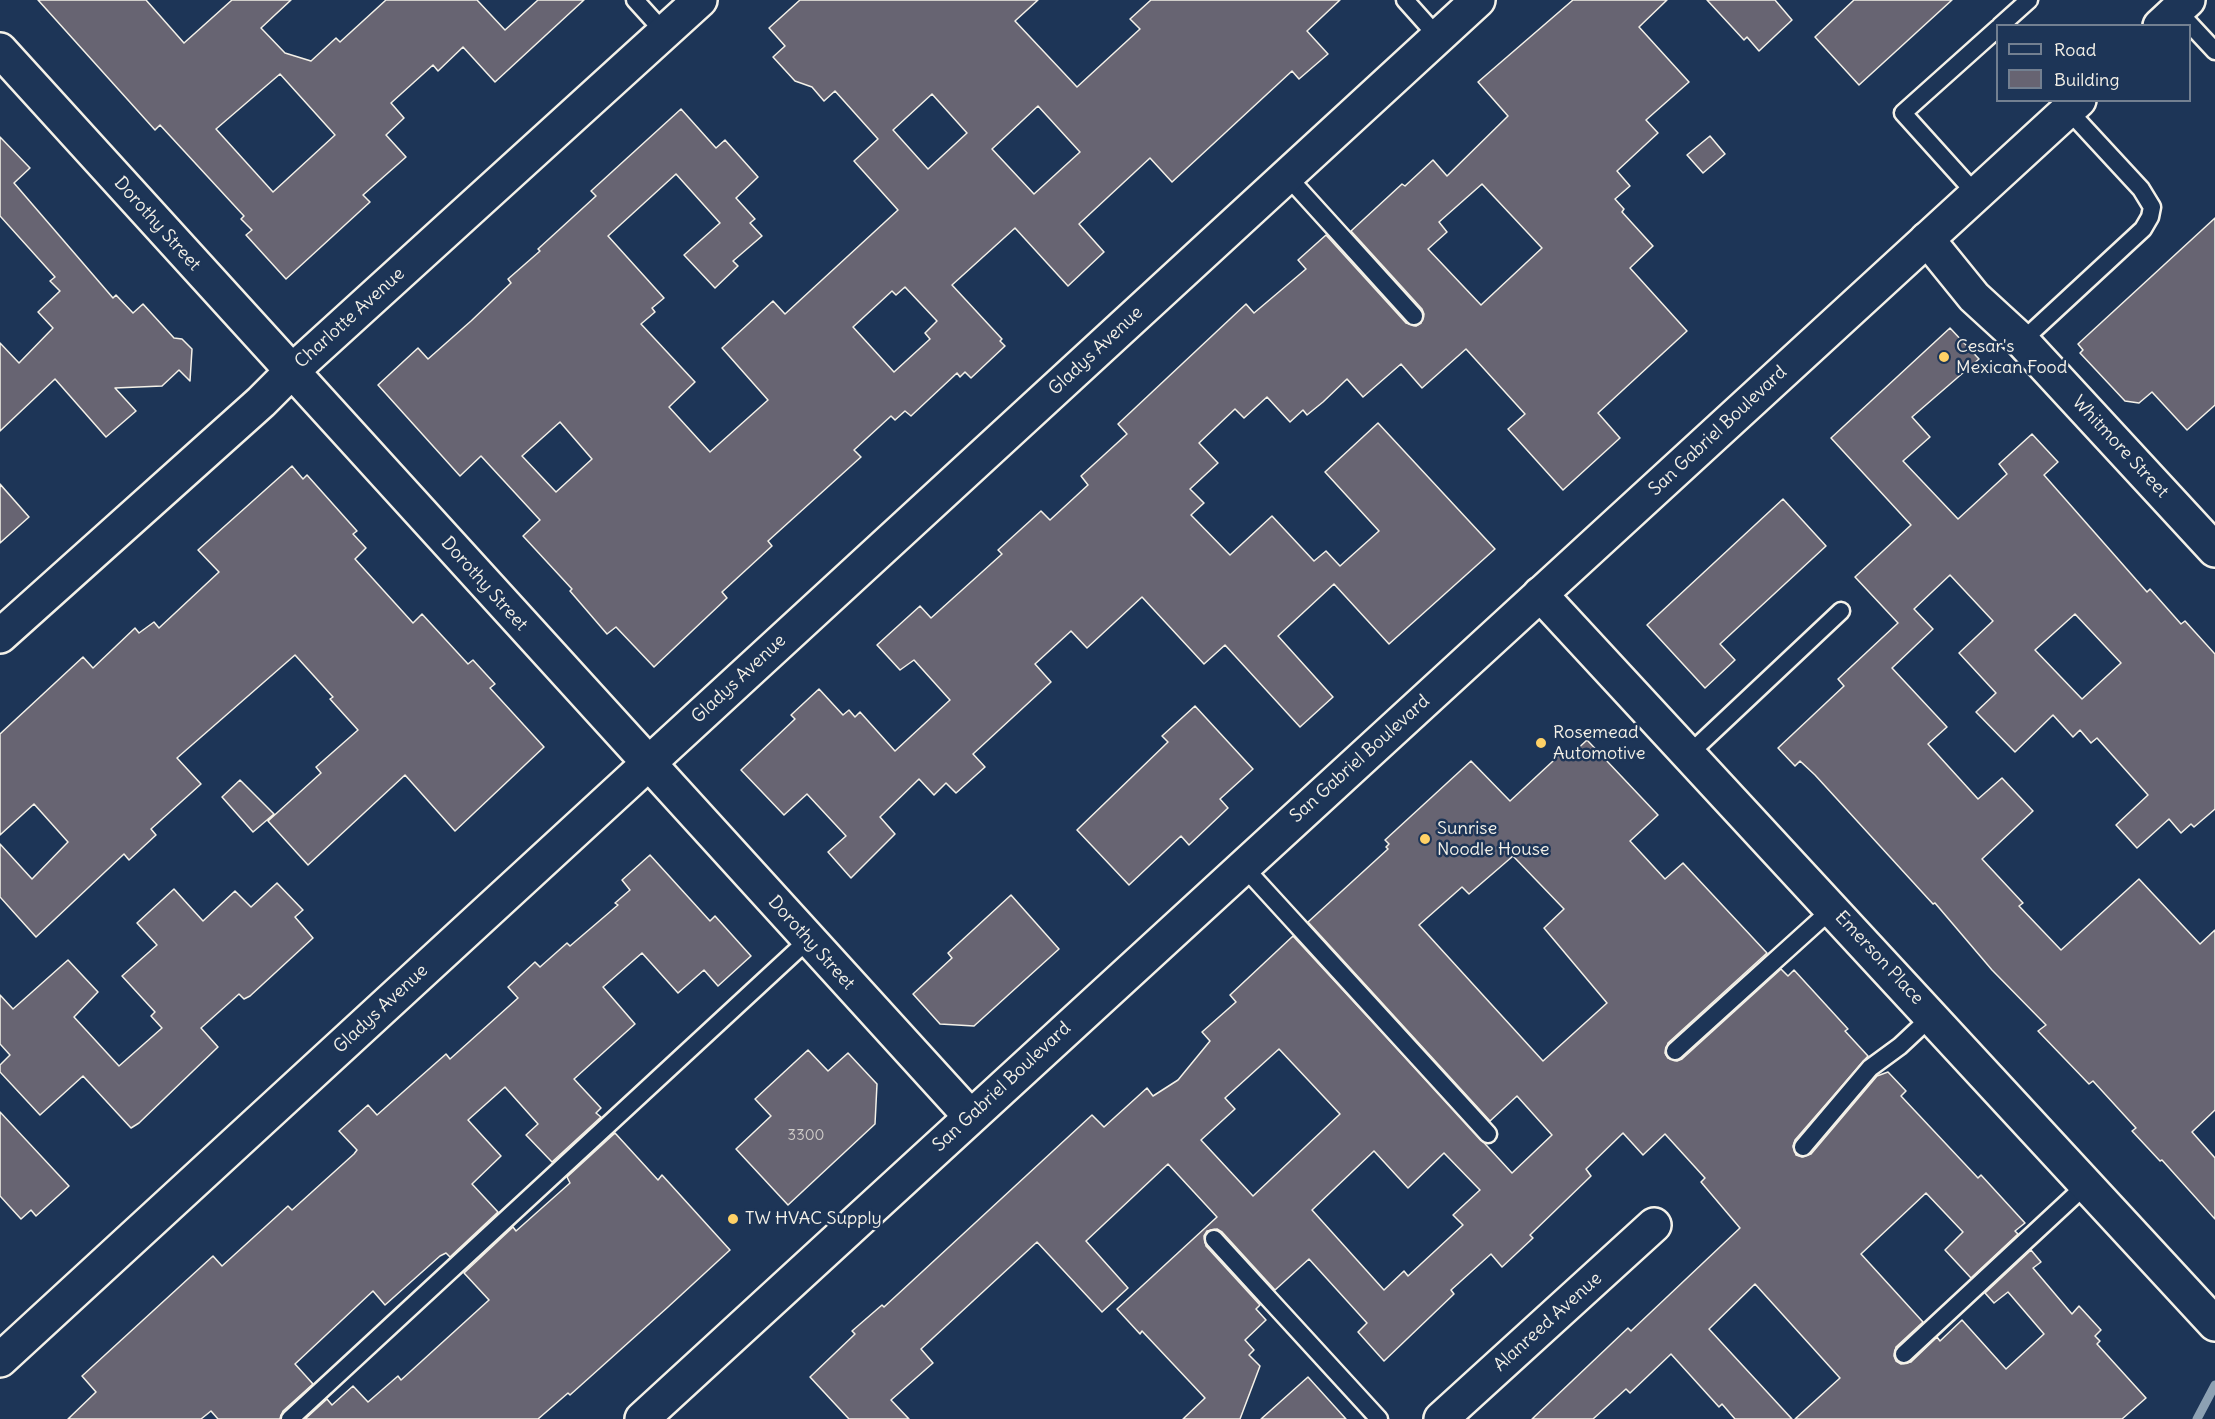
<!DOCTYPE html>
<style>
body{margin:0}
#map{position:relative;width:2215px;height:1419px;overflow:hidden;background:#1d3557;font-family:Delius,sans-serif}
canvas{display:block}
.legend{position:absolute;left:1996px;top:24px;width:195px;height:78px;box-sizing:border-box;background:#1d3557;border:2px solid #738091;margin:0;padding:8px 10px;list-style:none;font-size:18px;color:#f4f1e8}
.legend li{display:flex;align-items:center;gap:12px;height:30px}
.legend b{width:30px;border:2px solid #738091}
</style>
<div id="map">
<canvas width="2215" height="1419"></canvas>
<ul class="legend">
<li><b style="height:8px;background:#1d3557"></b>Road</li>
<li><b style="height:16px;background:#676472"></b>Building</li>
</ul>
</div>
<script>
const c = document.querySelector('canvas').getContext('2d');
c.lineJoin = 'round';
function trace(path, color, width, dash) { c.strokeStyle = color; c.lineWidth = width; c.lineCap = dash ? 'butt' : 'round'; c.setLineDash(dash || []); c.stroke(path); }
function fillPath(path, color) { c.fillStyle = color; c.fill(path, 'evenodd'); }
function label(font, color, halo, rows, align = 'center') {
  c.font = font + ' Delius,sans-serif'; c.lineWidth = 5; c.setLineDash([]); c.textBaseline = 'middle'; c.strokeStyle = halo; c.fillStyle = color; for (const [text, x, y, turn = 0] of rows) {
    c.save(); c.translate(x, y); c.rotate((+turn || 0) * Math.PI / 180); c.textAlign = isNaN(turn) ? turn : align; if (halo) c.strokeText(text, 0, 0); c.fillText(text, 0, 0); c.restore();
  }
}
trace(new Path2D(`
 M 2197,1419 L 2215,1385`), '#8da1b3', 9);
const building = new Path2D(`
 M 38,0 L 146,0 L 184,43 L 232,0 L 291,0 L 261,28 L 285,53 L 311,61 L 336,38 L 340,42 L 386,0 L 477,0 L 505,30 L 538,0 L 584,0 L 495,82 L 463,47 L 438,71 L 433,65 L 391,103 L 404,118 L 386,135 L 406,157 L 363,195 L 370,202 L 286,279 L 246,235 L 252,230 L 241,219 L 244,216 L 160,125 L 155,130 ZM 280,74 L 335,135 L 273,192 L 216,129 Z
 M 800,0 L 1038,0 L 1015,21 L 1077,87 L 1140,29 L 1130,19 L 1151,0 L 1340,0 L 1307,31 L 1328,54 L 1299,79 L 1292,71 L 1172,182 L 1150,158 L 1079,224 L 1104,252 L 1068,286 L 1015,228 L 952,285 L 1002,339 L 1000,341 L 1005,346 L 971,378 L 965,372 L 960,377 L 957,373 L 911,416 L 905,411 L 895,420 L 891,416 L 854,450 L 861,457 L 768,541 L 772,546 L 722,592 L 727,598 L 654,667 L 616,627 L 607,634 L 570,591 L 572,589 L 523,536 L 540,520 L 481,456 L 460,476 L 378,385 L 418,348 L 428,359 L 471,321 L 511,283 L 508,279 L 540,251 L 538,249 L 596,196 L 591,191 L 681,109 L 716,148 L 725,140 L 758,177 L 736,198 L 755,219 L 750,223 L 762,236 L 733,261 L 738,266 L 715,288 L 684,255 L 720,223 L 676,174 L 608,236 L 664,298 L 652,308 L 655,312 L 641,324 L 695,382 L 669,407 L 710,452 L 768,400 L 722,348 L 773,301 L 785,314 L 898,210 L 854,161 L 878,139 L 835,91 L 824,101 L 812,87 L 795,81 L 773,57 L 785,46 L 769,28 ZM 932,94 L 967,133 L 928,169 L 893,130 ZM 1038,106 L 1080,152 L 1034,194 L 992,149 ZM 905,287 L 937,321 L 925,333 L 930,339 L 894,372 L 853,327 L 892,291 L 896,295 ZM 560,422 L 592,459 L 556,492 L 522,456 Z
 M 1573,0 L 1667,0 L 1639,27 L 1689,82 L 1646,120 L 1658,133 L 1617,171 L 1630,186 L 1615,199 L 1624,209 L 1622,212 L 1653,246 L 1630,268 L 1687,331 L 1598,413 L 1620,438 L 1563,490 L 1508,429 L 1525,414 L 1466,349 L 1422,388 L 1401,364 L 1363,397 L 1347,379 L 1323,402 L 1307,415 L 1303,410 L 1290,422 L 1267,397 L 1244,418 L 1235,409 L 1199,443 L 1218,463 L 1190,489 L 1204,503 L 1191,515 L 1230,555 L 1272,516 L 1314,561 L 1326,551 L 1340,566 L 1379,531 L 1325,472 L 1378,423 L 1495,549 L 1389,644 L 1334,584 L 1278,636 L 1333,697 L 1300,727 L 1225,645 L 1204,664 L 1142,597 L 1087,648 L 1071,631 L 1035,664 L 1051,682 L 973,754 L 985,767 L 956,793 L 946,783 L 934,795 L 919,779 L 880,817 L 895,834 L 851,878 L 828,852 L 846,836 L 807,794 L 784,815 L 741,770 L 795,719 L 791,715 L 819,689 L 843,715 L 849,710 L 855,717 L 860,712 L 895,751 L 950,700 L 914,660 L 900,670 L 877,645 L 920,606 L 931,618 L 1002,554 L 998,550 L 1041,511 L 1050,520 L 1088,485 L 1081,476 L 1127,434 L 1118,424 L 1246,304 L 1254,313 L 1306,269 L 1298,260 L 1326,235 L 1406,323 L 1416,326 L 1421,323 L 1424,314 L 1422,309 L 1351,231 L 1402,184 L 1405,186 L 1433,160 L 1447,176 L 1508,116 L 1478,82 ZM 1482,184 L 1542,248 L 1481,305 L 1428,249 L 1447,232 L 1439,222 Z
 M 1707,0 L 1775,0 L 1792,20 L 1759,51 L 1747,37 L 1744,40 Z
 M 1854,0 L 1952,0 L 1859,85 L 1815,37 Z
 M 1710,136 L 1725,154 L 1703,173 L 1687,155 Z
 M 0,137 L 30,168 L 14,183 L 113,298 L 116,295 L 133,313 L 143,304 L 174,338 L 182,339 L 192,349 L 190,381 L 179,370 L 162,386 L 115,388 L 136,411 L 106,437 L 55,379 L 0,431 L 0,343 L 19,363 L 53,328 L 38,312 L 60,291 L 50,281 L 55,277 L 0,216 Z
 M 2215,218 L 2215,405 L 2187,430 L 2152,392 L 2139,403 L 2125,401 L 2080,353 L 2083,350 L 2078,344 Z
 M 1950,328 L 1979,359 L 1912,417 L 1930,437 L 1903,461 L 1958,519 L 2007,474 L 1999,464 L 2032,434 L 2058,462 L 2044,475 L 2147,592 L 2150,589 L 2181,624 L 2185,621 L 2215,654 L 2215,809 L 2194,827 L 2191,824 L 2181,833 L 2169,819 L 2137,848 L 2116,825 L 2148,795 L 2097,738 L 2091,743 L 2080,730 L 2073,737 L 2053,715 L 2015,752 L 1976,712 L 1996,693 L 1959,653 L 1993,621 L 1950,575 L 1914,609 L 1933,629 L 1892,668 L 1947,727 L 1928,744 L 1978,799 L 2002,778 L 2033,811 L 1982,859 L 2023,903 L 2019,906 L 2061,950 L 2139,879 L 2200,944 L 2215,930 L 2215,1110 L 2192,1132 L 2215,1158 L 2215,1219 L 2162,1160 L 2160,1161 L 2132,1131 L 2136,1128 L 2093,1081 L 2089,1084 L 2038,1031 L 2046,1025 L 1992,970 L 1935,903 L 1933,904 L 1815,775 L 1800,761 L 1795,766 L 1778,748 L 1844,686 L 1838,679 L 1898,623 L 1855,577 L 1911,525 L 1831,438 ZM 2075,614 L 2121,663 L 2082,699 L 2035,650 Z
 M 292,466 L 303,479 L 307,475 L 357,531 L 353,534 L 366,548 L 355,559 L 413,623 L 422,614 L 468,664 L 473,660 L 495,684 L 490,688 L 544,747 L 455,831 L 405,775 L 308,865 L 268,821 L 321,773 L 316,767 L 358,730 L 330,699 L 333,697 L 295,655 L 177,758 L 201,784 L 151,829 L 156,835 L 129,860 L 124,854 L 36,937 L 0,897 L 0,844 L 32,879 L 68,842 L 34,804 L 0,835 L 0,734 L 83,657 L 93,668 L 135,628 L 139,633 L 154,622 L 159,628 L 219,572 L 198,550 Z
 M 0,484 L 29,517 L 0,543 Z
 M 1783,499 L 1826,546 L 1720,644 L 1735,660 L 1705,688 L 1647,625 Z
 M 1195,706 L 1253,769 L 1220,799 L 1228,808 L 1189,845 L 1181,836 L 1129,885 L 1077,830 L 1168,742 L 1162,736 Z
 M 1587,740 L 1658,815 L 1630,841 L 1665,879 L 1683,863 L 1767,953 L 1668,1043 L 1665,1053 L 1668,1058 L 1677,1061 L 1682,1059 L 1781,969 L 1788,976 L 1794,970 L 1848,1029 L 1845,1031 L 1868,1056 L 1795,1140 L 1793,1146 L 1796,1155 L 1802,1157 L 1811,1154 L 1877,1076 L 1888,1072 L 1906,1091 L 1901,1096 L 1978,1178 L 1981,1175 L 2025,1223 L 2015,1231 L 2018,1234 L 1971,1278 L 1945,1250 L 1963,1232 L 1926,1193 L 1861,1254 L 1923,1322 L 1896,1347 L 1894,1356 L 1896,1361 L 1901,1364 L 1911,1362 L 1937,1337 L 1940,1341 L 1962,1320 L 2006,1369 L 2044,1334 L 2008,1292 L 1994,1303 L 1985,1293 L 2031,1250 L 2041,1262 L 2033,1268 L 2072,1314 L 2079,1306 L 2101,1330 L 2095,1336 L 2100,1341 L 2097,1344 L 2146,1398 L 2122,1419 L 1795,1419 L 1840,1378 L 1755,1284 L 1709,1329 L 1792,1419 L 1735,1419 L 1722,1404 L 1719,1407 L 1671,1354 L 1630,1393 L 1626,1389 L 1593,1419 L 1532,1419 L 1628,1328 L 1631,1331 L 1740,1228 L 1701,1182 L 1705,1178 L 1665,1134 L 1643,1155 L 1623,1133 L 1586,1169 L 1591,1176 L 1530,1235 L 1533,1238 L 1502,1267 L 1491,1254 L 1451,1290 L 1454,1294 L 1384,1361 L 1358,1332 L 1367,1323 L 1309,1259 L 1275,1290 L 1222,1232 L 1217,1229 L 1207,1231 L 1204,1236 L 1206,1246 L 1260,1305 L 1256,1309 L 1266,1320 L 1245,1340 L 1254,1350 L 1249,1355 L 1260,1366 L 1240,1419 L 1183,1419 L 1205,1398 L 1142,1331 L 1140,1334 L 1117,1309 L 1217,1217 L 1168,1164 L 1086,1241 L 1128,1288 L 1102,1312 L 1037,1242 L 921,1349 L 933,1363 L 891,1400 L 909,1419 L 849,1419 L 810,1377 L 855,1334 L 852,1331 L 882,1305 L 884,1307 L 1092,1115 L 1104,1127 L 1147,1088 L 1153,1096 L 1178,1080 L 1210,1041 L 1202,1032 L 1236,1002 L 1230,995 L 1293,936 L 1512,1173 L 1552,1135 L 1517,1096 L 1490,1121 L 1308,922 L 1388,849 L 1386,847 L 1389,844 L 1385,840 L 1471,761 L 1510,801 L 1566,749 L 1571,755 ZM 1513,856 L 1564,909 L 1544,928 L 1607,1003 L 1543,1061 L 1419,925 L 1462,887 L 1469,894 ZM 1279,1049 L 1340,1114 L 1253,1196 L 1201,1140 L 1235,1109 L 1225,1098 ZM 1374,1151 L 1408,1188 L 1444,1153 L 1480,1190 L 1453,1215 L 1463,1225 L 1408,1276 L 1404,1271 L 1384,1290 L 1312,1210 Z
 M 240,780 L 274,814 L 253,832 L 222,797 Z
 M 650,855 L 710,921 L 715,916 L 751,956 L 718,986 L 704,970 L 678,993 L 642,953 L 603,987 L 635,1024 L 574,1079 L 601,1108 L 596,1113 L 601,1117 L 552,1162 L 526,1135 L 538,1124 L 505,1087 L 468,1120 L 501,1156 L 472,1184 L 498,1212 L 450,1257 L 446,1253 L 440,1256 L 385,1305 L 373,1291 L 295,1364 L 313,1384 L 283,1411 L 280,1419 L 218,1419 L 211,1411 L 201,1419 L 68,1419 L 96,1392 L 82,1376 L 213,1256 L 222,1266 L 288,1206 L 292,1210 L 354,1154 L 357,1150 L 339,1131 L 368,1105 L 377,1115 L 446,1054 L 450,1059 L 518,998 L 508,987 L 535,962 L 540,967 L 567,943 L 570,946 L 618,905 L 615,903 L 630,890 L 622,880 Z
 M 277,883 L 303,910 L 295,917 L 313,938 L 250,996 L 244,999 L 239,994 L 201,1028 L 218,1047 L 139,1123 L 131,1128 L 83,1076 L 40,1115 L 0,1072 L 0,1065 L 10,1055 L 0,1044 L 0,995 L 13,1009 L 68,960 L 98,992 L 74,1017 L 119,1066 L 162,1028 L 151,1016 L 155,1012 L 122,976 L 157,945 L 137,923 L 174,889 L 203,921 L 235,891 L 251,907 Z
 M 1011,895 L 1059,949 L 974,1026 L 940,1024 L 913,994 L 952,958 L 948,953 Z
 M 808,1050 L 828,1071 L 848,1053 L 877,1084 L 875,1124 L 788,1205 L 736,1149 L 771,1116 L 755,1099 Z
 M 0,1112 L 69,1186 L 36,1216 L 31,1210 L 21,1219 L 0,1196 Z
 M 615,1133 L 658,1180 L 662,1175 L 730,1250 L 668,1307 L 570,1395 L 568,1393 L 538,1419 L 305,1419 L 327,1399 L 332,1405 L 353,1386 L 368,1402 L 398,1376 L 401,1380 L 489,1300 L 464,1273 L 513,1227 L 516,1231 L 570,1183 L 567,1177 Z
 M 1308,1377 L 1346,1419 L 1261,1419 Z`);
fillPath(building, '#676472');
trace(building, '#f4f1e8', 1.5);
const service = new Path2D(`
 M 635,0 L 664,32
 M 1405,0 L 1438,37
 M 2173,6 L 2215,51
 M 2000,26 L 2029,0
 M 1287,176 L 1414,316
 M 1976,194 L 1903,113 L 1998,28
 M 2022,341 L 2143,229 L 2150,217 L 2152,207 L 2141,189 L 2068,110
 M 1689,754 L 1841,611
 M 1243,866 L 1488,1134
 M 1675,1051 L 1832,909
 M 1803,1147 L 1870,1068 L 1900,1046 L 1932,1016
 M 1214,1239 L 1379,1419
 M 1904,1354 L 2087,1184
 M 290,1419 L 808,940`);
const minor = new Path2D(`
 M 0,50 L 970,1116
 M 1927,239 L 1974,297 L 2022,341 L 2215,550
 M 0,636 L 261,402 L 291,372 L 700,0
 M 0,1360 L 1478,0
 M 1441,1419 L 1654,1225`);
const tertiary = new Path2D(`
 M 1540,594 L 2215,1324`);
const secondary = new Path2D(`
 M 2160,26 L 2188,0
 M 642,1419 L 2079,100`);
trace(service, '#f4f1e8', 21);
trace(minor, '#f4f1e8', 38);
trace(tertiary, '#f4f1e8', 38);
trace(secondary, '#f4f1e8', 38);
trace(service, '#1d3557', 16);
trace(minor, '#1d3557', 33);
trace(tertiary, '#1d3557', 33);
trace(secondary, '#1d3557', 33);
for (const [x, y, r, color] of [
 [1944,357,6,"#ffd166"],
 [1541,743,6,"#ffd166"],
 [1425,839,6,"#ffd166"],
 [733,1219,6,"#ffd166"]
]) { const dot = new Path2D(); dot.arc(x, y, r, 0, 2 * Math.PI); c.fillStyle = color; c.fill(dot); trace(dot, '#1d3557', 2); }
label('15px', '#d1ceca', null, [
 ["3300",806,1136]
]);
label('18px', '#f4f1e8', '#1d3557', [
 ["Dorothy Street",157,224,48],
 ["Charlotte Avenue",350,318,-42],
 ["Gladys Avenue",1096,351,-43],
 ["San Gabriel Boulevard",1718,431,-43],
 ["Whitmore Street",2120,447,47],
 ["Dorothy Street",484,584,48],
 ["Gladys Avenue",739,679,-43],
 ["San Gabriel Boulevard",1360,759,-42],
 ["Dorothy Street",811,943,48],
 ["Emerson Place",1879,958,47],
 ["Gladys Avenue",381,1009,-43],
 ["San Gabriel Boulevard",1002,1087,-43],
 ["Alanreed Avenue",1548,1322,-42]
]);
label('18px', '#f4f1e8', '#1d3557', [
 ["Cesar's",1956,347],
 ["Mexican Food",1956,368],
 ["Rosemead",1553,733],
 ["Automotive",1553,754],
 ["Sunrise",1437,829],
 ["Noodle House",1437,850],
 ["TW HVAC Supply",745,1219]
], 'left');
</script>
